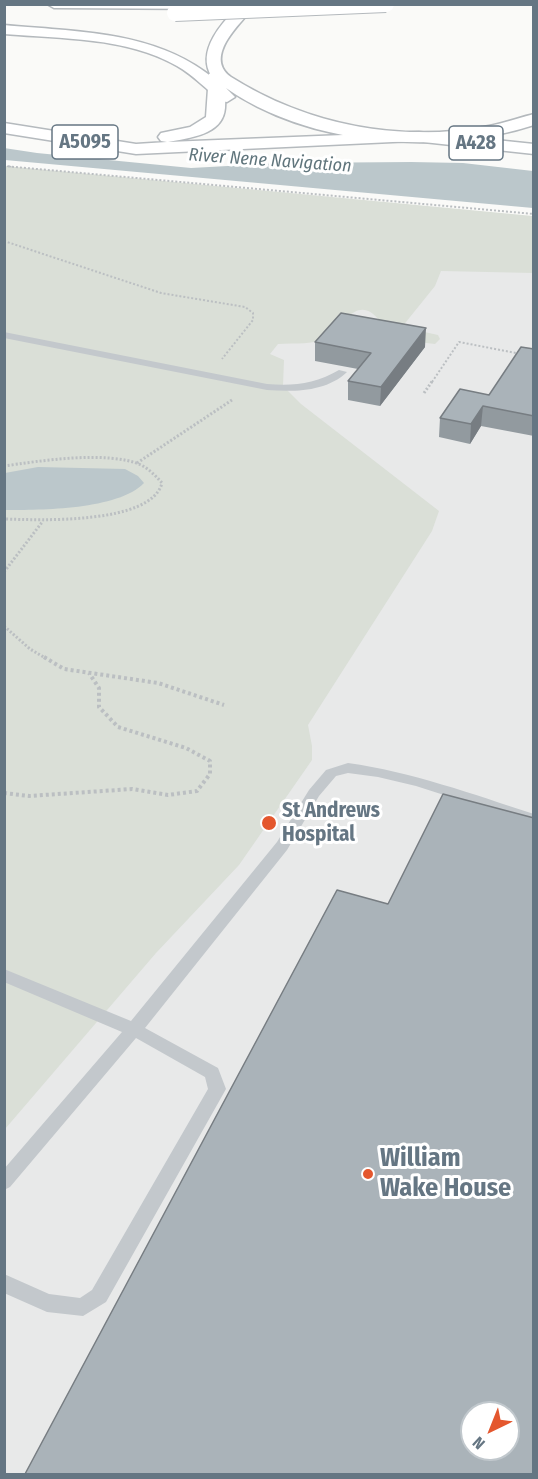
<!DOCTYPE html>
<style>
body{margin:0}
#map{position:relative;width:538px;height:1479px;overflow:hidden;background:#fafaf8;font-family:"Fira Sans Condensed",sans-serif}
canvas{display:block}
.frame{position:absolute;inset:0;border:6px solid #657683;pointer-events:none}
.north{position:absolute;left:460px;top:1401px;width:60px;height:60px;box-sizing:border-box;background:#fff;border:2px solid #c1c8cd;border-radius:50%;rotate:223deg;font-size:16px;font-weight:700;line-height:24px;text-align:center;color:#657683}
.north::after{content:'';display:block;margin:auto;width:21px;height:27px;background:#e4572e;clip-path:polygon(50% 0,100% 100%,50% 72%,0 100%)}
</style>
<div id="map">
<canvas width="538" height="1479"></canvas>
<div class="frame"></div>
<div class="north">N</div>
</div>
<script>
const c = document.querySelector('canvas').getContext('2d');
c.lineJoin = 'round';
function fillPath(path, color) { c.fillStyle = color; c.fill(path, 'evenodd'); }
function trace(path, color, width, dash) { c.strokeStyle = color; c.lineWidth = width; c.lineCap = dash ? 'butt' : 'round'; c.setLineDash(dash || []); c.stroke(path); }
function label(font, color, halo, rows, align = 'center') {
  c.font = font + ' "Fira Sans Condensed",sans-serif'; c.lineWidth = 6; c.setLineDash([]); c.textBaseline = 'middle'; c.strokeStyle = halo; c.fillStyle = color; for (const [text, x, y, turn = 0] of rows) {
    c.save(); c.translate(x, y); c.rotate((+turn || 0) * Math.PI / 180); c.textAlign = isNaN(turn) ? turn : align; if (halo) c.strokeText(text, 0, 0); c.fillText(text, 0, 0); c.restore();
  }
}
fillPath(new Path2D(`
 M 4,192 L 533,230 L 533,1474 L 5,1474 ZM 472,1413 L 508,1413 L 508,1449 L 472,1449 Z`), '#e8e9e9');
fillPath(new Path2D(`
 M 5,166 L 533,216 L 533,273 L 441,271 L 435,286 L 402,327 L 438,335 L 440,339 L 435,344 L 393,339 C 380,321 367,295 345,320 C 340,326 335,334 329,337 C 314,345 295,343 278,344 L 270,354 L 284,360 L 283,386 L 301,404 L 439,511 L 432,531 L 308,725 L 312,746 L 312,760 L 239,865 L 156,953 L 5,1129 Z`), '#dadfd7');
fillPath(new Path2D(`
 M 4,148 L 37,153 L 191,168 L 283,163 L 411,162 L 463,163 L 533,171 L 533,208 L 5,160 Z
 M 38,467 L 125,469 L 138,476 L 144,483 C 118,510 41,510 5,510 L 5,473 Z`), '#bbc7cb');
const primary = new Path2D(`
 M 217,69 L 225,74 C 224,85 226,97 225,108 C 223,135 189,138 168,142 L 419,132 L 534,144 L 534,154 L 414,141 L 136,154 L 4,133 L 4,123 L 136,144 L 167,142 L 161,141 L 158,137 L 161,133 L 190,127 L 206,117 L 209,74 Z`);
const highway = new Path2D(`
 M 47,4 L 224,4 L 224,5 L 217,9 L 54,8 Z
 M 241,4 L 257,4 C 243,21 202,56 231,77 C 307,125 400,143 489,126 C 504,123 518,118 534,114 L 534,125 C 439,156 309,146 226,88 L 235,97 L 227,102 L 221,101 C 206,89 193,75 177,66 C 127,37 61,39 4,34 L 4,25 C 76,32 153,30 212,77 C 195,51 223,21 241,4 Z`);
trace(primary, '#b5babe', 3);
trace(highway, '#b4b9bd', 3);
trace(new Path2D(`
 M 4,166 L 14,167`), '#bbbfc2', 1.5, [1.5, 1.5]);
trace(new Path2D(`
 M 4,166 L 534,214
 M 4,241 L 161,293 L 245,307 L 253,313 L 253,320 L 222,359
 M 432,382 L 459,342 L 516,353 L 521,351`), '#bbbfc2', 2, [2, 2]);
trace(new Path2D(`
 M 424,393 L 433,380
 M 137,463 L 232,400
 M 4,466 C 39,461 108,450 141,465 C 149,469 156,476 162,483 C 151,525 39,520 4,519
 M 4,572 L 43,521
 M 4,626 L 30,649 L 47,659`), '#bbbfc2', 3, [2, 2]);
trace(new Path2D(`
 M 44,657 L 64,669 L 158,683 L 224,705
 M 4,793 L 29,796 L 132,789 L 168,795 L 197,791 L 210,774 L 210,761 L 186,748 L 118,727 L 99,707 L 99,688 L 89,673`), '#bbbfc2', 4, [3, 3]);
fillPath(new Path2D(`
 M 4,332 L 267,384 C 294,386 315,384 339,370 L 347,372 C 326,392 294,392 267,390 L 4,338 Z
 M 348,763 C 412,772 472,794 534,814 L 534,824 L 416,786 L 378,777 L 348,773 L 336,776 L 319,796 L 287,850 L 145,1028 L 218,1068 L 226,1089 L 106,1302 L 83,1316 L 47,1312 L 4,1293 L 4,1274 L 49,1294 L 80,1298 L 92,1290 L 208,1089 L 205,1077 L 136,1038 L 10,1187 L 4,1190 L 4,1169 L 122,1032 L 4,982 L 4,969 L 131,1021 L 277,842 L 309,790 L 326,770 Z`), '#c3c8cc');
fillPath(primary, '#fff');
fillPath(highway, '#fff');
const highwayBridge = new Path2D(`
 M 175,13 L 386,4`);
trace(highwayBridge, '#b4b9bd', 18, []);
trace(highwayBridge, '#fff', 16);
fillPath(new Path2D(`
 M 315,342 L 425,347 L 380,406 L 348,400 L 348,381 L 358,369 L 315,361 Z
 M 534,349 L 534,436 L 481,426 L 470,444 L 439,437 L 440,418 L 489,395 Z`), '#929a9f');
fillPath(new Path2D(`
 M 426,328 L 425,347 L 380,406 L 381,387 Z
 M 483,406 L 481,426 L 470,444 L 471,424 Z`), '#777d82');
const building = new Path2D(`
 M 341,313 L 426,328 L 381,387 L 348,381 L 371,353 L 315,342 Z
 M 521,347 L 534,349 L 534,416 L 483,406 L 471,424 L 440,418 L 460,389 L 489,395 Z
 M 443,794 L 534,818 L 534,1474 L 25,1474 L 337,890 L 388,904 ZM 472,1413 L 508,1413 L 508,1449 L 472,1449 Z`);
fillPath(building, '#aab3b9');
trace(building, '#777d82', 1.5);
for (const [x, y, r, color] of [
 [269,823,8,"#e4572e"],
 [368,1174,6,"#e4572e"]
]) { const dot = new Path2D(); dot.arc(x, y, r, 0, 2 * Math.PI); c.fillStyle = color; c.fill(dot); trace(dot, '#fff', 2); }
label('italic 18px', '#60757c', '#fff', [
 ["River Nene Navigation",270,161,4]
]);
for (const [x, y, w] of [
 [85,142,66],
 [476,143,54]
]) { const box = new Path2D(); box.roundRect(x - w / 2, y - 17, w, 34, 4.5); c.fillStyle = '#fff'; c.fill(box); trace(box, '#657683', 1.5); }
label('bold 20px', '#657683', null, [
 ["A5095",85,142],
 ["A428",476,143]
]);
label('bold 21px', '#657683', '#fff', [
 ["St Andrews",282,811],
 ["Hospital",282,835]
], 'left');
label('bold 26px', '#657683', '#fff', [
 ["William",380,1159],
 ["Wake House",380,1189]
], 'left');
</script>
